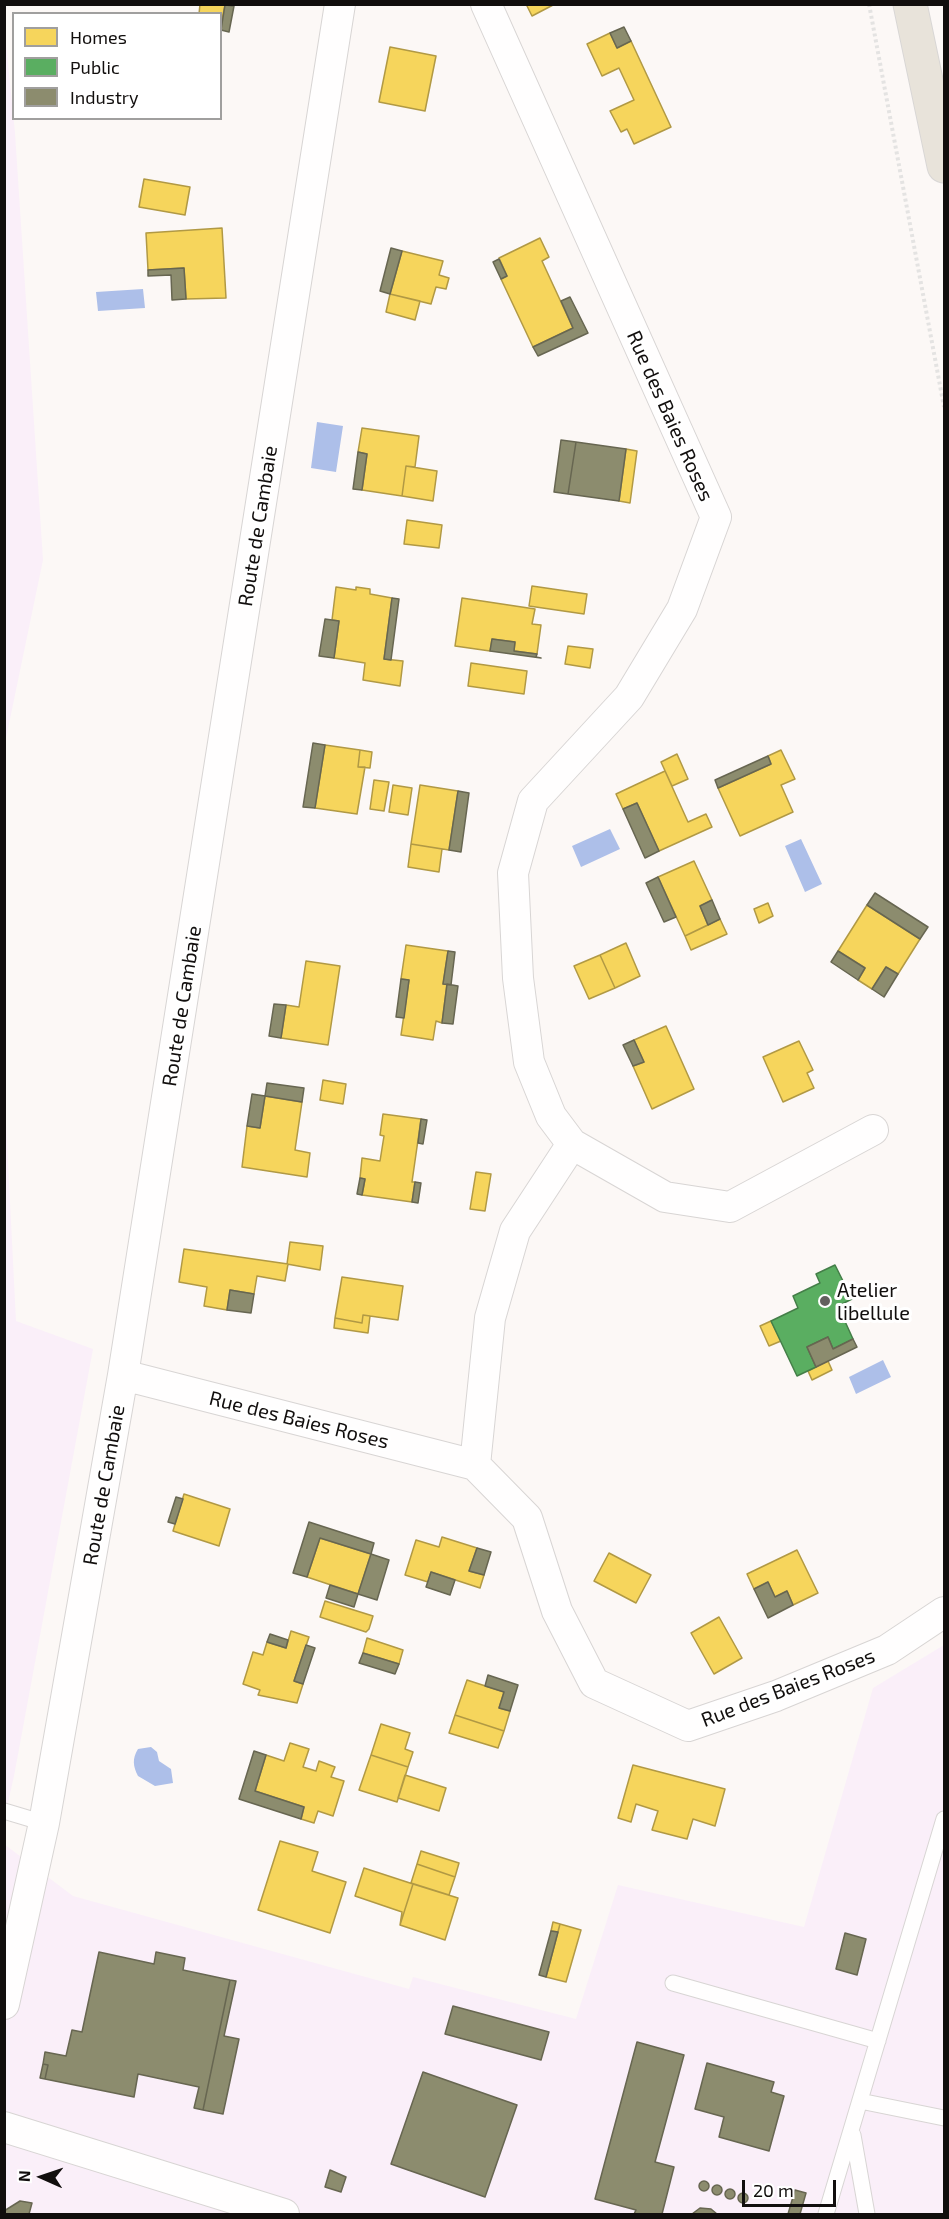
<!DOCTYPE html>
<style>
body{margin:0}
#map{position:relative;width:949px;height:2219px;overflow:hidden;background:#fcf8f6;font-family:"Exo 2",sans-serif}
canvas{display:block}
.frame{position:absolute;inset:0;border:6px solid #110e0d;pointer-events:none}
.legend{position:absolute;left:12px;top:12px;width:210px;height:108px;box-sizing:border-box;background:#fff;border:2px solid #a09f9e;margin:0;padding:8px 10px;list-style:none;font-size:18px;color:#110e0d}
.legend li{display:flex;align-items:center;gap:12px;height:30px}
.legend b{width:30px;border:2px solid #a09f9e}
.north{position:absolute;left:12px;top:2147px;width:60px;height:60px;-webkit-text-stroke:4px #fff;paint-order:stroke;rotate:273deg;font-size:16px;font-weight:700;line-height:24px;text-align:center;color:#110e0d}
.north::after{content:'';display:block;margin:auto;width:21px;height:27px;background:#110e0d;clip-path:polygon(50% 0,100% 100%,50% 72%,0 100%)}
.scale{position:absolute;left:742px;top:2180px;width:94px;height:27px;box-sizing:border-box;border:3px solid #110e0d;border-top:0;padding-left:8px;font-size:18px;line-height:21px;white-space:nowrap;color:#110e0d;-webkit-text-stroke:4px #fff;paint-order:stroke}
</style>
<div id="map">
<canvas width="949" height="2219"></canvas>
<div class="frame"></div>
<ul class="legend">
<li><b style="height:16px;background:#f6d55c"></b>Homes</li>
<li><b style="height:16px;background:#5aae61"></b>Public</li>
<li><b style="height:16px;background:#8c8c6e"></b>Industry</li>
</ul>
<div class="north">N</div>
<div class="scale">20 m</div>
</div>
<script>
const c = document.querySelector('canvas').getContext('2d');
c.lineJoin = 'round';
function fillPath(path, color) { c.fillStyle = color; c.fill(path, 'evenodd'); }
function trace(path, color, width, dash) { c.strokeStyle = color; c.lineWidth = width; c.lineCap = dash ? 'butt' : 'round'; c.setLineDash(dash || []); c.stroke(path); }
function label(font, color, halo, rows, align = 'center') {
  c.font = font + ' "Exo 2",sans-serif'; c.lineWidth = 6; c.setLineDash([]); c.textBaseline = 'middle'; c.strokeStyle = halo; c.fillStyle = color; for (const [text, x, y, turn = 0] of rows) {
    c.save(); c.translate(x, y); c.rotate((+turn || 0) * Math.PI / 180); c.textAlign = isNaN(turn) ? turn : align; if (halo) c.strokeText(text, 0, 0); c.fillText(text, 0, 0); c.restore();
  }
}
fillPath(new Path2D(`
 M 4,24 L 15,133 L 43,560 L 5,743 Z
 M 4,1083 L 16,1321 L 93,1349 L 14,1776 L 5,1816 Z
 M 944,1645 L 944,2214 L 5,2214 L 4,1844 L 73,1896 L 409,1989 L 413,1977 L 576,2019 L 618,1885 L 804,1927 L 873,1688 Z`), '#faeff9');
fillPath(new Path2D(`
 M 143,289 L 145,308 L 98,311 L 96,292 Z
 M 317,422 L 343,426 L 336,472 L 311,468 Z
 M 610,829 L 620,849 L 581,867 L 572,846 Z
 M 801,839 L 822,884 L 805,892 L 785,846 Z
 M 883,1360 L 891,1377 L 856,1394 L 849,1377 Z
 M 151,1747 L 157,1752 L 159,1761 L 171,1769 L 173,1783 L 155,1786 L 138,1776 C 133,1766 132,1759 138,1749 Z`), '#adbfe9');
const homes = new Path2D(`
 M 200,4 L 225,5 L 220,30 L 220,14 L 199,14 Z
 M 526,4 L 555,4 L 532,16 Z
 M 610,33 L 617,48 L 631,41 L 671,127 L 634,144 L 627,129 L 621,132 L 610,111 L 634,100 L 619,68 L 602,76 L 587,44 Z
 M 390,47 L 436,56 L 425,111 L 379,102 Z
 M 144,179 L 190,187 L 185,215 L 139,207 Z
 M 222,228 L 226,298 L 186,299 L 184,268 L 148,270 L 146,233 Z
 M 540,238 L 549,257 L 542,261 L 573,328 L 533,347 L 501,279 L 507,276 L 499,258 Z
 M 402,251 L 443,261 L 439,275 L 449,278 L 446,289 L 436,287 L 431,304 L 390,294 Z
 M 390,294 L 420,301 L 415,320 L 386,312 Z
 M 362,428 L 419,436 L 415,467 L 406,466 L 402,496 L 362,490 L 367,454 L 358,452 Z
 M 626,449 L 637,451 L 630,503 L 619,501 Z
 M 406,466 L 437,471 L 433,501 L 402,496 Z
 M 407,520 L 442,525 L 439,548 L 404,544 Z
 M 532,586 L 587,594 L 584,614 L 529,606 Z
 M 336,587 L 356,590 L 356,587 L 370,589 L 370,594 L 392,598 L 384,659 L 403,661 L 400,686 L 363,680 L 365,663 L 334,658 L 339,621 L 332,620 Z
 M 462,598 L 535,609 L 532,624 L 541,625 L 537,654 L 514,651 L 515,642 L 492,639 L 490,651 L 455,646 Z
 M 568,646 L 593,649 L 590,668 L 565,664 Z
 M 471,663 L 527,671 L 524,694 L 468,686 Z
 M 325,745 L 360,750 L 358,767 L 365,767 L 357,814 L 315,808 Z
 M 360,750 L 372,752 L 370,768 L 358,767 Z
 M 781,750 L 795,779 L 781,785 L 793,812 L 740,836 L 718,788 L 771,764 L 768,756 Z
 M 677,754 L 688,779 L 672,786 L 661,762 Z
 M 665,771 L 688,822 L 706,814 L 712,827 L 659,851 L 637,803 L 623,809 L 616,794 Z
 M 374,780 L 389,782 L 384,811 L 370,809 Z
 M 393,785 L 412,788 L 408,815 L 389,812 Z
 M 420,785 L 458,791 L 449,850 L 411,844 Z
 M 411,844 L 442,849 L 439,872 L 408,867 Z
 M 694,861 L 712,900 L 700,906 L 708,925 L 685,936 L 658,877 Z
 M 768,903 L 773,916 L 759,923 L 754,909 Z
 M 867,905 L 920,939 L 898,974 L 886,967 L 872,989 L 858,980 L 865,968 L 838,951 Z
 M 720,919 L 727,934 L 691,950 L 685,936 Z
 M 626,943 L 640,976 L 615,988 L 600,955 Z
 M 406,945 L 448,951 L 443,984 L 447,984 L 442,1023 L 436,1021 L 433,1040 L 401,1035 L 409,980 L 401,979 Z
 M 600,955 L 615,988 L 589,999 L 574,966 Z
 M 306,961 L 340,966 L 328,1045 L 281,1038 L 286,1005 L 299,1007 Z
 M 666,1026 L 694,1089 L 652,1109 L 633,1066 L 644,1062 L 634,1040 Z
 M 799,1041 L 813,1070 L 807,1073 L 814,1088 L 783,1102 L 763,1057 Z
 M 323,1080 L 346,1084 L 343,1104 L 320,1100 Z
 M 265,1096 L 302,1102 L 295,1150 L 310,1153 L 307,1177 L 242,1167 L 247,1126 L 260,1128 Z
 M 383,1114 L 421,1119 L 412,1182 L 415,1182 L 412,1202 L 362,1195 L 365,1179 L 360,1178 L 362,1158 L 380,1161 L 384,1136 L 380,1135 Z
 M 476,1172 L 491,1174 L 485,1211 L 470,1209 Z
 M 290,1242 L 323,1246 L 320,1270 L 287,1264 Z
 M 184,1249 L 288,1264 L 285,1281 L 257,1276 L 254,1294 L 230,1290 L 227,1310 L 204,1306 L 207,1287 L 179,1282 Z
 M 342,1277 L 403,1286 L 398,1320 L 363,1315 L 362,1323 L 335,1318 Z
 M 363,1315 L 370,1316 L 368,1333 L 334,1328 L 335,1318 L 362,1323 Z
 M 771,1321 L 781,1341 L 769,1346 L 760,1326 Z
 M 828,1361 L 832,1370 L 812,1380 L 808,1371 Z
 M 184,1494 L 230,1509 L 219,1546 L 173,1531 Z
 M 442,1537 L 477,1548 L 469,1571 L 484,1575 L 480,1588 L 431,1572 L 428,1582 L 405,1575 L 416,1540 L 439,1547 Z
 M 320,1538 L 371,1554 L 358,1594 L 307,1577 Z
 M 797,1550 L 818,1593 L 793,1605 L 787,1591 L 775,1597 L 768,1582 L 754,1589 L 747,1574 Z
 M 609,1553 L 651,1575 L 636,1603 L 594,1581 Z
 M 325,1601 L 373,1616 L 369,1629 L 366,1632 L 320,1617 Z
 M 719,1617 L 742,1658 L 714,1674 L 691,1633 Z
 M 291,1631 L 309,1637 L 294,1681 L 303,1684 L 297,1703 L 258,1695 L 260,1690 L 243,1684 L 253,1652 L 263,1655 L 267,1642 L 286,1648 Z
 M 367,1638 L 403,1650 L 399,1664 L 363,1653 Z
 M 467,1680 L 504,1692 L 499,1708 L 510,1711 L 504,1731 L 455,1715 Z
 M 455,1715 L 504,1731 L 498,1748 L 449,1733 Z
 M 381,1724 L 410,1733 L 405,1749 L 413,1752 L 408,1767 L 371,1755 Z
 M 290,1743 L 309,1749 L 303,1767 L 316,1771 L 319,1761 L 335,1767 L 331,1777 L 344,1781 L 333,1816 L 318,1811 L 314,1823 L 301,1819 L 304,1807 L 255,1791 L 266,1755 L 284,1761 Z
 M 371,1755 L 408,1767 L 397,1802 L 359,1790 Z
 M 633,1765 L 725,1789 L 715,1826 L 693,1819 L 687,1839 L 652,1830 L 658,1811 L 636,1804 L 631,1822 L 618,1818 Z
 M 405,1775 L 446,1788 L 439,1811 L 398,1798 Z
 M 280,1841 L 318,1852 L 312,1871 L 346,1882 L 330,1933 L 258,1910 Z
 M 421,1851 L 459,1863 L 455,1877 L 417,1864 Z
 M 417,1864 L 455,1877 L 449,1895 L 411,1883 Z
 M 364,1868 L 413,1884 L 400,1925 L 402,1912 L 355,1896 Z
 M 413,1884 L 458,1898 L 445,1940 L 400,1925 Z
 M 553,1922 L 560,1924 L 558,1932 L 551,1931 Z
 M 560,1924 L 581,1930 L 566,1982 L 546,1977 Z`);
fillPath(homes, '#f6d55c');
trace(homes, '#b19944', 1.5);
const public = new Path2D(`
 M 835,1265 L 852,1299 L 838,1306 L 853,1339 L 833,1349 L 828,1337 L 807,1347 L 816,1367 L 797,1376 L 771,1321 L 798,1308 L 793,1296 L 820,1283 L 816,1274 Z`);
fillPath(public, '#5aae61');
trace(public, '#447e48', 1.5);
const industry = new Path2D(`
 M 225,5 L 234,6 L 229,32 L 221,30 Z
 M 624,27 L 631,41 L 617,48 L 610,33 Z
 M 391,248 L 402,251 L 390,294 L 380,291 Z
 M 499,259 L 507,276 L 501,279 L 493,262 Z
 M 184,268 L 186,299 L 172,300 L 171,275 L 148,276 L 148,270 Z
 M 570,297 L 588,333 L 538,356 L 533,347 L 573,328 L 561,301 Z
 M 561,440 L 576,442 L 568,494 L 554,492 Z
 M 576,442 L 626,449 L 619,501 L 568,494 Z
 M 358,452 L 367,454 L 362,490 L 353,489 Z
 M 392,598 L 399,599 L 391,660 L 384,659 Z
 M 325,619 L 339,621 L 334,658 L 319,656 Z
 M 492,639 L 515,642 L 514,651 L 537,654 L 536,657 L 541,658 L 490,651 Z
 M 313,743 L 325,745 L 315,808 L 303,807 Z
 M 768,756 L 771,764 L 718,788 L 715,780 Z
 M 458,791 L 469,793 L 461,852 L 449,850 Z
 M 637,803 L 659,851 L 645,858 L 623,809 Z
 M 658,877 L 676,917 L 664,922 L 646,883 Z
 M 875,893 L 928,927 L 920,939 L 867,905 Z
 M 712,900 L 720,919 L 708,925 L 700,906 Z
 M 448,951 L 455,952 L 451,985 L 443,984 Z
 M 838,951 L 865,968 L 858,980 L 831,962 Z
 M 886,967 L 898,974 L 884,997 L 872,989 Z
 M 401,979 L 409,980 L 404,1018 L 396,1017 Z
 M 447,984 L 458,986 L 453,1024 L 442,1023 Z
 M 274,1004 L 286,1005 L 281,1038 L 269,1036 Z
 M 634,1040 L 644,1062 L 633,1066 L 623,1045 Z
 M 267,1083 L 304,1088 L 302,1102 L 265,1096 Z
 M 252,1094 L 265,1096 L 260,1128 L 247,1126 Z
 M 421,1119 L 427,1120 L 423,1144 L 418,1143 Z
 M 360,1178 L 365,1179 L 362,1195 L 357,1194 Z
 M 415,1182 L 421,1183 L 418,1203 L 412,1202 Z
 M 230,1290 L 254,1294 L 251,1313 L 227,1310 Z
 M 828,1337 L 833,1349 L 853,1339 L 857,1347 L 816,1367 L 807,1347 Z
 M 176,1497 L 183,1499 L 175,1524 L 168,1522 Z
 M 309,1522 L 374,1543 L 371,1554 L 320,1538 L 307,1577 L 293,1573 Z
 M 477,1548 L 491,1552 L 484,1575 L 469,1571 Z
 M 371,1554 L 389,1560 L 377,1600 L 358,1594 Z
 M 431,1572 L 455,1580 L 450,1595 L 426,1587 Z
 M 768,1582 L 775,1597 L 787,1591 L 793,1605 L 768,1618 L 754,1589 Z
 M 330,1585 L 358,1594 L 354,1607 L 326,1598 Z
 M 270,1634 L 288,1640 L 286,1648 L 267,1642 Z
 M 306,1645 L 315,1648 L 303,1684 L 294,1681 Z
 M 363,1653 L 399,1664 L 395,1674 L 359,1663 Z
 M 488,1675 L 518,1685 L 510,1711 L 499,1708 L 504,1692 L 485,1686 Z
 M 254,1751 L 266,1755 L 255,1791 L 304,1807 L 301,1819 L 239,1799 Z
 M 551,1931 L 558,1932 L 546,1977 L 539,1975 Z
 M 845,1933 L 866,1939 L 857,1975 L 836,1969 Z
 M 99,1952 L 154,1964 L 156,1952 L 185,1958 L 183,1970 L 230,1980 L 203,2110 L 194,2108 L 199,2087 L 138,2074 L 134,2097 L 45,2079 L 48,2065 L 43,2064 L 45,2052 L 66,2056 L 72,2030 L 82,2032 Z
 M 230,1980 L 236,1981 L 224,2036 L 239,2039 L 223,2114 L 203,2110 Z
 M 453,2006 L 549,2032 L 541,2060 L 445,2034 Z
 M 637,2042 L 684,2055 L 655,2162 L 674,2167 L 662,2214 L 634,2214 L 636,2210 L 595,2199 Z
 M 707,2063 L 774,2082 L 771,2092 L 784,2096 L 769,2151 L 719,2137 L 724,2117 L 695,2109 Z
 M 43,2064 L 48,2065 L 45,2079 L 40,2078 Z
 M 423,2072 L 517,2105 L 485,2197 L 391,2164 Z
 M 330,2170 L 346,2177 L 341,2192 L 325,2187 Z
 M699 2186a5 5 0 1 1 10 0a5 5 0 1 1-10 0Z
 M712 2190a5 5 0 1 1 10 0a5 5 0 1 1-10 0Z
 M725 2194a5 5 0 1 1 10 0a5 5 0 1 1-10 0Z
 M 795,2190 L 806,2193 L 800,2214 L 788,2214 Z
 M738 2198a5 5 0 1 1 10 0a5 5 0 1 1-10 0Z
 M 20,2201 L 32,2203 L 29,2214 L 4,2214 L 4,2211 Z
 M 700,2208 L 711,2209 L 717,2214 L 692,2214 Z`);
fillPath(industry, '#8c8c6e');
trace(industry, '#676651', 1.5);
const service = new Path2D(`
 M 4,1811 L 44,1823
 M 673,1983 L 878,2041
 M 860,2101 L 944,2118
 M 853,2135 L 867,2214
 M 826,2214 L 944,1819`);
const minor = new Path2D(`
 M 572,1144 L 665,1197 L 730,1207 L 873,1130
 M 123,1375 L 475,1465 L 527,1518 L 557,1611 L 594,1683 L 688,1726 L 776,1696 L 887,1650 L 944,1612
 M 475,1465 L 490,1318 L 515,1231 L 572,1144 L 551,1116 L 529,1062 L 518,978 L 513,873 L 533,801 L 629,697 L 682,609 L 716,517 L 486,4
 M 4,2004 L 44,1823 L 123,1375 L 340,4
 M 4,2127 L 284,2214`);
const trunk = new Path2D(`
 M 910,4 L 944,166`);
trace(service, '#d8d5d4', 17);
trace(minor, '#d8d5d4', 32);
trace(trunk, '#d8d6d5', 35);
trace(new Path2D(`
 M 869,4 L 944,407`), '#e4e3e2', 4, [3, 3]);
trace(service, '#fffefe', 15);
trace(minor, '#fffefe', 30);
trace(trunk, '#e8e3da', 33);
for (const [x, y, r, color] of [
 [825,1301,6,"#63605f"]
]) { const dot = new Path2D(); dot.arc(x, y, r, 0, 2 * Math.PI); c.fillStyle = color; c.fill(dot); trace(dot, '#fff', 2); }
label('20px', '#110e0d', '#fff', [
 ["Rue des Baies Roses",670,416,66],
 ["Route de Cambaie",258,526,-81],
 ["Route de Cambaie",182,1006,-81],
 ["Rue des Baies Roses",299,1420,14],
 ["Route de Cambaie",104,1485,-80],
 ["Rue des Baies Roses",788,1688,-21]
]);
label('20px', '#110e0d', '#fff', [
 ["Atelier",837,1290],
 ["libellule",837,1313]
], 'left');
</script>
